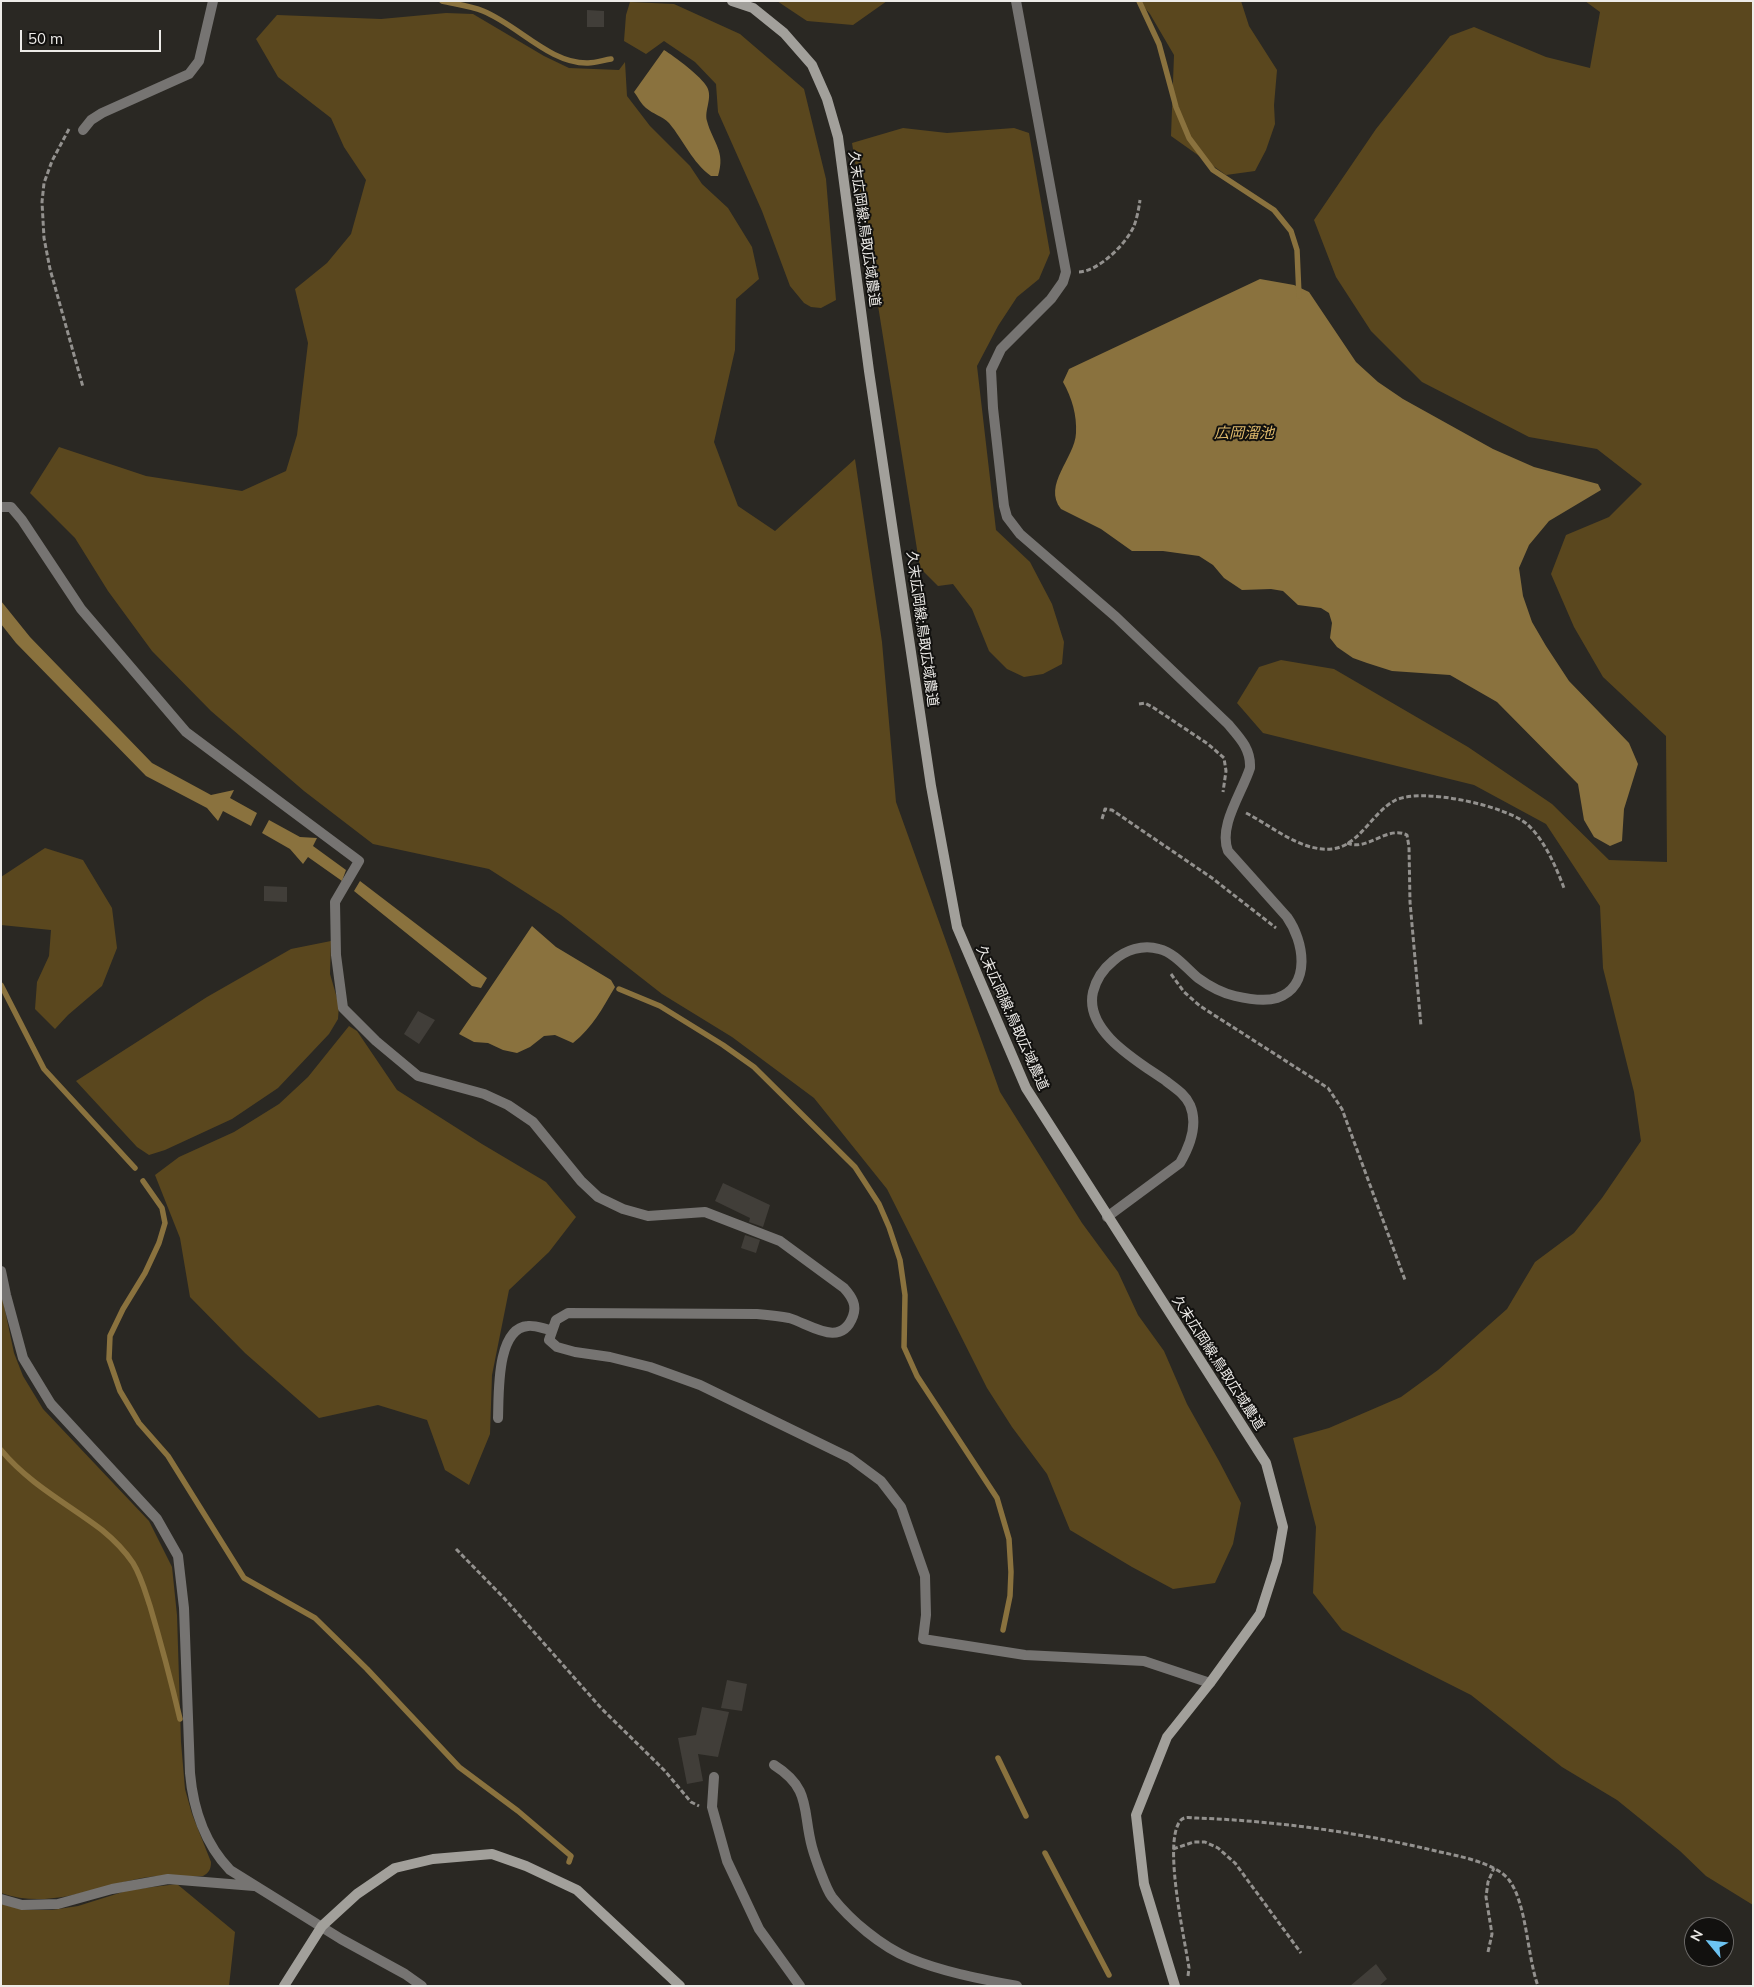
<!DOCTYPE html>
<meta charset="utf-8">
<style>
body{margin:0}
#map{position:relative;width:1754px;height:1987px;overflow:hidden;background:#2a2823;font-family:Mulish,sans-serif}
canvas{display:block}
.frame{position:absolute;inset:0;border:2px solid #edebe8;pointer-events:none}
.north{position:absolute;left:1684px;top:1917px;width:50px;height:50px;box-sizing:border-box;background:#12110f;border:1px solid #6a6866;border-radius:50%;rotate:298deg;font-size:14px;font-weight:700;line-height:20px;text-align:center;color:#edebe8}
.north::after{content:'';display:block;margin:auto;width:18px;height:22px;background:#6cc3f2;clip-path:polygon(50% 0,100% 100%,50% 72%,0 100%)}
.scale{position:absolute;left:20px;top:30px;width:141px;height:22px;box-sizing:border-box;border:2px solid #edebe8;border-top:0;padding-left:6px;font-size:15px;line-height:18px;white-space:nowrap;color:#edebe8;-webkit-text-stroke:4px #12110f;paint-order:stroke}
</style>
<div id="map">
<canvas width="1754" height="1987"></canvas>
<div class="frame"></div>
<div class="north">N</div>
<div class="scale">50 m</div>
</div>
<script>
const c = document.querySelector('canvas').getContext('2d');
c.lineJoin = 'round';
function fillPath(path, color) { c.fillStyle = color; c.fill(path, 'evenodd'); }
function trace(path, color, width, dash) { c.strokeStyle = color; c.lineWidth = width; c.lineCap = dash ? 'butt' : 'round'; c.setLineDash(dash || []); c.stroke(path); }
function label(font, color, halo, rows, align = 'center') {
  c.font = font + ' Mulish,"Noto Sans JP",sans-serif'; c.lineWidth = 4; c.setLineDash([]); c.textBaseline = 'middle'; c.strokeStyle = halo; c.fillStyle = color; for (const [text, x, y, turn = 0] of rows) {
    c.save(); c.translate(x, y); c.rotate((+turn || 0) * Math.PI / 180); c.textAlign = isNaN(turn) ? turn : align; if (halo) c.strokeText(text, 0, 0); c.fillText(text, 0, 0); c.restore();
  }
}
fillPath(new Path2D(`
 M 777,1 L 887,1 L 853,25 L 807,21 Z
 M 1139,1 L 1241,1 L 1249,26 L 1277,70 L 1274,105 L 1275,124 L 1266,150 L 1255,171 L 1226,175 L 1171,136 L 1174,55 L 1150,14 Z
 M 1585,1 L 1753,1 L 1753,1905 L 1706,1876 L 1680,1851 L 1617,1800 L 1562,1767 L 1471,1695 L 1342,1630 L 1313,1593 L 1316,1527 L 1293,1438 L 1329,1428 L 1401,1397 L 1438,1370 L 1507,1309 L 1535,1262 L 1574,1233 L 1602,1198 L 1641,1141 L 1634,1092 L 1603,968 L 1600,906 L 1546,824 L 1474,785 L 1263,733 L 1237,703 L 1259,667 L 1281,660 L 1334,669 L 1468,747 L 1552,804 L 1609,860 L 1667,862 L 1666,736 L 1603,677 L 1574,627 L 1551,574 L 1566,535 L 1609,517 L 1642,484 L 1597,449 L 1529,437 L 1422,382 L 1371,331 L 1336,277 L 1314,220 L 1376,129 L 1450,36 L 1474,27 L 1546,57 L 1590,68 L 1600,12 Z
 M 630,2 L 674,4 L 740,34 L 804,89 L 826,179 L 836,300 L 821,308 L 811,307 L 804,303 L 790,286 L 762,211 L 718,112 L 716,84 L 695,62 L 664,41 L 646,54 L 624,41 L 626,15 Z
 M 446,13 L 473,14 L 544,56 L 569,68 L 619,70 L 625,62 L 627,96 L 650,126 L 690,166 L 702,184 L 728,208 L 752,247 L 759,279 L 736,299 L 735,350 L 714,442 L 738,506 L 775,531 L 855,459 L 882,642 L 896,802 L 1000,1092 L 1082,1223 L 1118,1272 L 1138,1315 L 1164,1351 L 1187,1404 L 1219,1461 L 1241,1503 L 1233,1544 L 1215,1583 L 1173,1589 L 1132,1567 L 1070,1530 L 1047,1474 L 1012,1427 L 987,1388 L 887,1189 L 814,1098 L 732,1037 L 662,994 L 561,915 L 489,869 L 373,844 L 304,791 L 211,711 L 152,651 L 108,591 L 75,538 L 30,493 L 59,447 L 146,476 L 242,491 L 286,471 L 297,435 L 308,343 L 295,289 L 327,263 L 351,234 L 366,180 L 344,147 L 331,118 L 278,77 L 256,39 L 277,15 L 381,19 Z
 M 903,128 L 947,133 L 1014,128 L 1029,133 L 1050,253 L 1039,279 L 1017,297 L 998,326 L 977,366 L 996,530 L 1030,562 L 1052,604 L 1064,642 L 1062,664 L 1043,674 L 1024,677 L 1007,669 L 989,651 L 972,609 L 953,584 L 938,586 L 920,568 L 852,143 Z
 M 45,848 L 83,860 L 112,908 L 117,948 L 102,986 L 68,1015 L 55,1029 L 35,1009 L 37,982 L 49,956 L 51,930 L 1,925 L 1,877 Z
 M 331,941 L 330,974 L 339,1005 L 338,1019 L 329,1034 L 278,1088 L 232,1119 L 165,1150 L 149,1155 L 137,1147 L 76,1081 L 207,997 L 291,949 Z
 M 349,1026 L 357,1031 L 397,1090 L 482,1144 L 546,1182 L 576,1217 L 549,1252 L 509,1290 L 492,1375 L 490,1434 L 469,1485 L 445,1470 L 427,1420 L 378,1405 L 319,1418 L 245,1353 L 190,1297 L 180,1238 L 155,1175 L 179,1157 L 234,1132 L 279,1104 L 308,1077 Z
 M 1,1291 L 14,1353 L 23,1376 L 43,1409 L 149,1521 L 172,1567 L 177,1615 L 181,1742 L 185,1789 L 192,1814 L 211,1862 C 211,1869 209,1873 203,1876 C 185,1877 167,1874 149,1877 C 100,1884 52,1911 1,1893 Z
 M 177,1884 L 235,1932 L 229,1986 L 1,1986 L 1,1904 L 25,1910 L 52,1910 L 78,1906 L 129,1890 Z`), '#5a471e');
fillPath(new Path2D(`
 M 664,50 C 674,56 702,77 707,87 C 713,98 704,110 707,121 C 713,143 726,151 718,176 L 711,176 C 692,162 684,141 669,123 C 662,116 653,114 646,108 C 641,104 638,97 634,92 Z
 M 1260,279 L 1294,285 L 1309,292 L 1356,362 L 1378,382 L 1403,399 L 1493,449 L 1534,467 L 1598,484 L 1601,490 L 1549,521 L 1529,545 L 1519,568 L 1523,596 L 1532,622 L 1546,646 L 1569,681 L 1629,743 L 1638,764 L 1624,809 L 1622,841 L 1610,846 L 1594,837 L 1584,820 L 1578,784 L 1497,702 L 1450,675 L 1392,671 L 1367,663 L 1353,658 L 1337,647 L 1330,638 L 1332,623 L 1329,613 L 1321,608 L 1298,605 L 1283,591 L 1271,589 L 1242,590 L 1224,578 L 1213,565 L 1199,556 L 1163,551 L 1132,551 L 1101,529 L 1061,509 C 1042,485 1075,458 1076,433 C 1077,415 1072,398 1063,382 L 1069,369 Z
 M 1,601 L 30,637 L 152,763 L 211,795 L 234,790 L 230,798 L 257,813 L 251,826 L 223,811 L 218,821 L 207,808 L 146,776 L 16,643 L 1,624 Z
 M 269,820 L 300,837 L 317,838 L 313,846 L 346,870 L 342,881 L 308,857 L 303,864 L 290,849 L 262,833 Z
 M 360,881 L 487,978 L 481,988 L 472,986 L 354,891 Z
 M 532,926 L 556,947 L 611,980 L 615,987 C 602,1009 593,1027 573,1043 L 555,1035 L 544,1036 L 530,1047 L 517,1053 L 503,1050 L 488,1043 L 474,1042 L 459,1034 Z`), '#8a723e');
trace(new Path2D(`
 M 442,1 C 455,4 471,6 483,11 C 518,25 550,64 588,63 C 596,63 604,60 611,59
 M 1139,1 L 1159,44 L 1176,107 L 1189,138 L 1213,170 L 1274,210 L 1291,231 L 1297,250 L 1299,296
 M 1,985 L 44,1069 L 135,1168
 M 619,989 L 660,1006 L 723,1045 L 754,1067 L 855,1167 L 879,1204 L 889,1227 L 900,1260 L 905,1295 L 904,1347 L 917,1376 L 997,1498 L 1009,1539 L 1011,1572 L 1010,1596 L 1003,1630
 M 143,1181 L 162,1208 L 165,1223 L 159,1243 L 145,1273 L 123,1309 L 110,1336 L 109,1359 L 120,1391 L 139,1423 L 168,1456 L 244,1578 L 315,1618 L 367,1669 L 459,1767 L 518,1811 L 571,1856 L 569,1862
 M 1,1450 C 29,1484 68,1504 102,1530 C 113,1539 125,1551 133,1563 C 141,1576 145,1591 150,1606 C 161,1643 171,1681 180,1719
 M 998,1758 L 1026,1816
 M 1045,1853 L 1109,1975`), '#8a723e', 5.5);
fillPath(new Path2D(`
 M 587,10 L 604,11 L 604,27 L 587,27 Z
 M 264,886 L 287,887 L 287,902 L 264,901 Z
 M 418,1011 L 435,1020 L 419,1044 L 404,1034 Z
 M 723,1183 L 770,1205 L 763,1227 L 749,1222 L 750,1218 L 715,1201 Z
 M 745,1235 L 760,1240 L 756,1253 L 741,1248 Z
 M 727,1680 L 747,1684 L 742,1711 L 721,1708 Z
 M 702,1707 L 729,1712 L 718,1757 L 698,1754 L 703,1781 L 687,1784 L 678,1738 L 696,1735 Z
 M 1376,1964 L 1387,1979 L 1379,1986 L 1350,1986 Z`), '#413e39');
trace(new Path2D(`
 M 69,129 L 52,161 L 44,183 L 42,202 L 44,238 L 50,269 L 83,387
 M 1079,272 C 1099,271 1126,244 1134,226 C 1137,218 1139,208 1140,200
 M 1139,704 L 1145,703 L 1154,708 L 1208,744 L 1224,758 L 1226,771 L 1223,792
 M 1246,813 C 1272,826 1301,852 1332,849 C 1359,846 1372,813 1394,801 C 1419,786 1508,806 1528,825 C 1545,841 1556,867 1564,888
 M 1102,819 L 1105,809 L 1112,810 L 1212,878 L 1276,928
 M 1347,843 C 1367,852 1387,825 1407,835 L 1409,847 L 1410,902 L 1421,1026
 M 1171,974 L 1184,992 L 1200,1006 L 1328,1088 L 1342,1109 L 1405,1280
 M 456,1549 L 504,1598 L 601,1708 L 665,1771 L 691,1802 L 699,1806
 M 1173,1849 L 1194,1842 L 1205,1842 L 1218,1848 L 1235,1863 L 1301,1953
 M 1488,1952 L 1492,1934 L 1486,1897 L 1488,1882 L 1494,1868
 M 1188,1976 L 1189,1968 C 1185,1940 1162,1840 1181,1820 C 1185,1816 1191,1818 1196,1818 C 1277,1821 1357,1832 1436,1851 C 1457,1856 1495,1862 1509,1880 C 1527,1904 1527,1956 1538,1986`), '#93918e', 3, [5, 2.5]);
trace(new Path2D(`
 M 1016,1 L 1066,272 L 1063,282 L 1051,299 L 1001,349 L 991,370 L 993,408 L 1004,506 L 1007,517 L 1020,534 L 1116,617 L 1228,724 C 1240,738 1251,749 1250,768 C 1242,793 1218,826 1228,851 L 1287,917 C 1304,941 1312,986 1277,998 C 1264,1002 1248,999 1235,996 C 1222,993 1209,986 1198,978 C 1186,968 1175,953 1159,949 C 1143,944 1125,950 1113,961 C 1103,969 1096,980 1093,992 C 1084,1032 1139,1062 1166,1081 C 1175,1088 1185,1094 1190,1105 C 1198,1124 1190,1146 1180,1163 L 1107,1217
 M 83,130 L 91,120 L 102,113 L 189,74 L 199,61 L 213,1
 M 1,507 L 11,507 L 22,520 L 81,609 L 186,732 L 359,861 L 335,902 L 336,955 L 343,1008 L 376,1041 L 418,1076 L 484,1094 L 508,1105 L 533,1122 L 581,1181 L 598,1197 L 623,1209 L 648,1216 L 705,1212 L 780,1241 L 844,1288 C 852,1297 857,1305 853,1316 C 841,1349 810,1324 789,1318 C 779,1316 768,1315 757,1314 L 568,1313 L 556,1320 L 549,1340 L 557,1347 L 575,1352 L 610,1357 L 650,1367 L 700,1385 L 850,1458 L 881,1481 L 901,1507 L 925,1576 L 926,1615 L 923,1639 L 1025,1655 L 1144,1661 L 1210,1683
 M 1,1271 L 6,1295 L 23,1358 L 51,1404 L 157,1519 L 178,1556 L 184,1608 L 190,1773 C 193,1808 205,1844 230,1870 L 341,1939 L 405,1974 L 422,1986
 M 498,1418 C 499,1395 496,1328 528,1326 C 535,1325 544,1329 551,1330
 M 774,1765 C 812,1789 802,1810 812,1847 C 815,1858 826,1889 832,1897 C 851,1921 881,1946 909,1958 C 943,1972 981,1979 1017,1986
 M 714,1777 L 712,1807 L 727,1861 L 759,1929 L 800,1986
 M 1,1899 L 22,1905 L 58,1904 L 112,1889 L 168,1879 L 254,1886`), '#767472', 10);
trace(new Path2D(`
 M 732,1 L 753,8 L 784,33 L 812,65 L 827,99 L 838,137 L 869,371 L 931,786 L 957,927 L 1026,1088 L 1266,1463 L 1283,1527 L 1277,1561 L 1260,1614 L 1210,1683 L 1167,1737 L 1136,1815 L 1144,1884 L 1175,1986
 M 284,1986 L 322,1926 L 357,1894 L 395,1868 L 433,1859 L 492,1854 L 526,1866 L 577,1890 L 680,1986`), '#a2a09b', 10);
label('14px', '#edebe8', '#12110f', [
 ["久末広岡線;鳥取広域農道",864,229,82],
 ["久末広岡線;鳥取広域農道",922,629,82],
 ["久末広岡線;鳥取広域農道",1012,1018,66],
 ["久末広岡線;鳥取広域農道",1218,1363,57]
]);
label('italic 15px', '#dfba6c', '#12110f', [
 ["広岡溜池",1244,433]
]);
</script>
